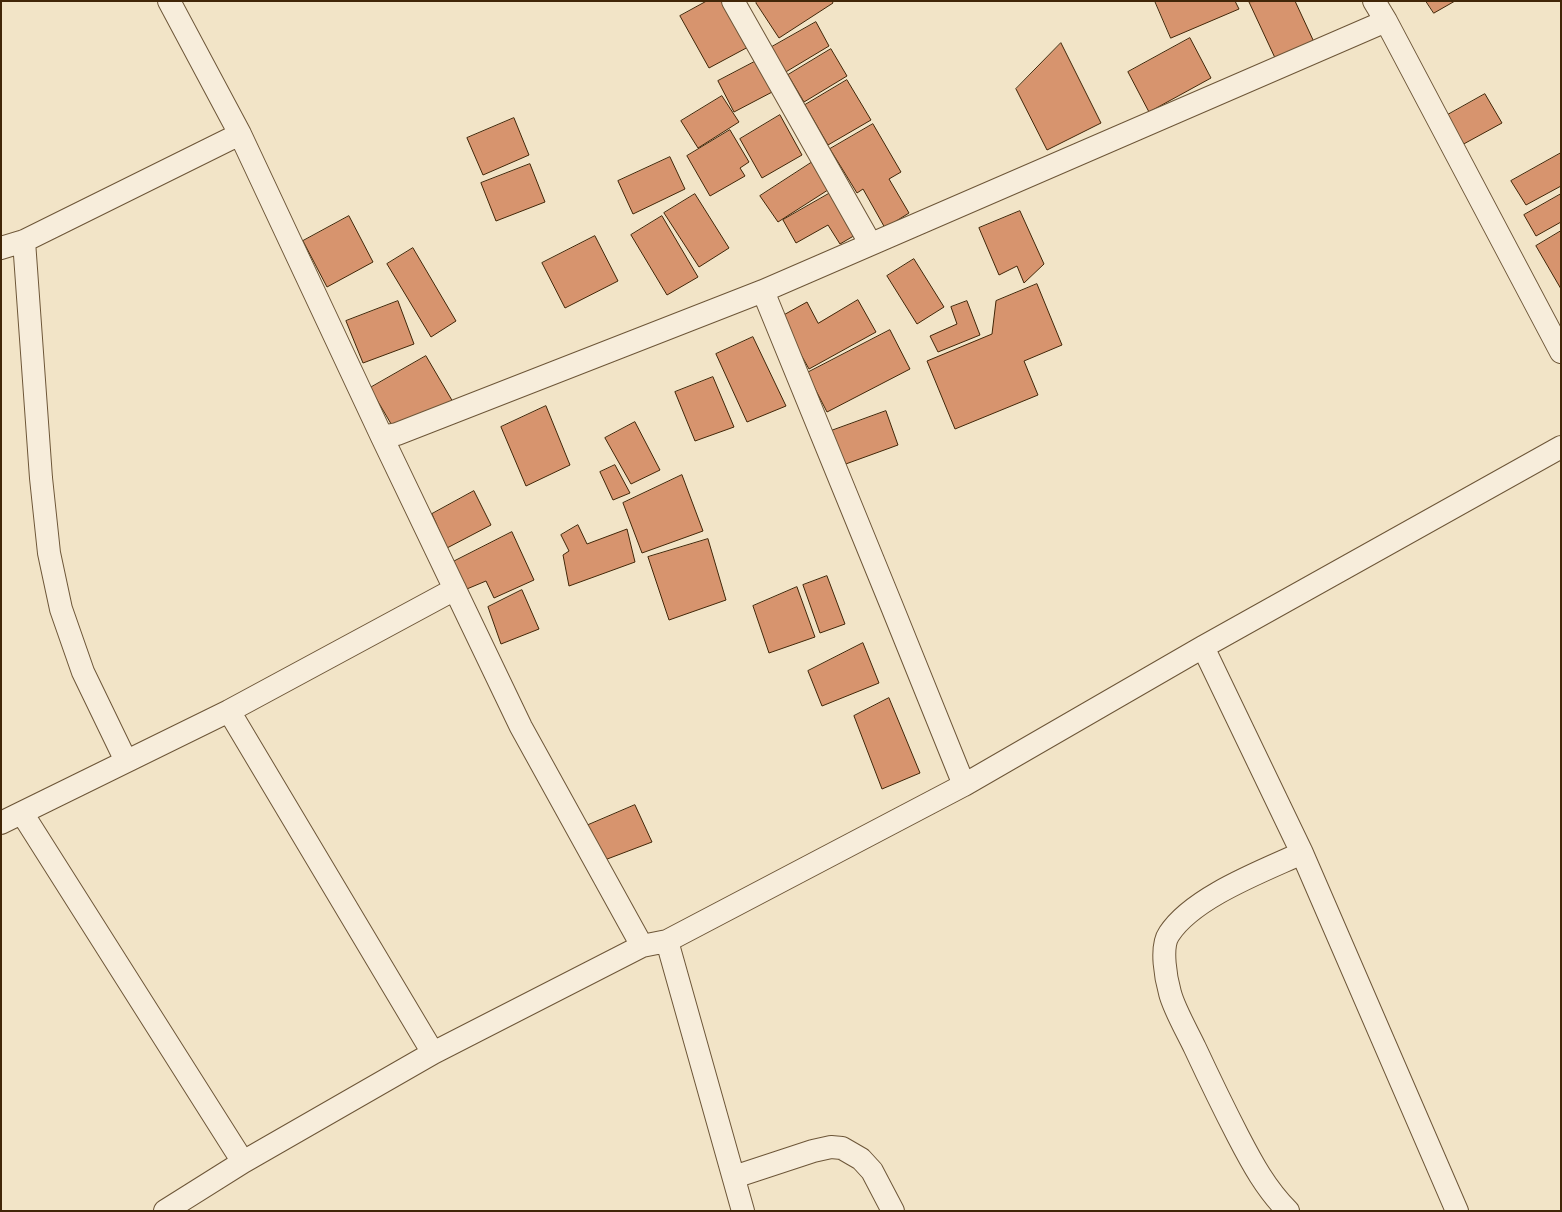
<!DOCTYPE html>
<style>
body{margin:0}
#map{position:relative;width:1562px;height:1212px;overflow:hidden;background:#f2e4c7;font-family:"Libre Caslon Text",serif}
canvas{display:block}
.frame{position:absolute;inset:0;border:2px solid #412608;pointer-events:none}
</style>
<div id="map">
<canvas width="1562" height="1212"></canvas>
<div class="frame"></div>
</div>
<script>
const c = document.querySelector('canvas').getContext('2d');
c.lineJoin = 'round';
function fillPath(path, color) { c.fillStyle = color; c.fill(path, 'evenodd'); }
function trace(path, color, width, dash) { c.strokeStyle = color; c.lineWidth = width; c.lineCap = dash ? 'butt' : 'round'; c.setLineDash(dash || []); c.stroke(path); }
const building = new Path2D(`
 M 707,1 L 725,1 L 750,46 L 709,68 L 680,16 Z
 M 758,1 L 832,1 L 833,3 L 779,38 L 756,3 Z
 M 1155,1 L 1235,1 L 1239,9 L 1171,38 Z
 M 1295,1 L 1314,42 L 1276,60 L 1249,2 Z
 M 1426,1 L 1455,1 L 1434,13 Z
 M 816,22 L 829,46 L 784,73 L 770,48 Z
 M 1190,38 L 1211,78 L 1149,112 L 1128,72 Z
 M 1061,43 L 1101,123 L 1047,150 L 1016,89 Z
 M 831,49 L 847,76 L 804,102 L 788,75 Z
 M 760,59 L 776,90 L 734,112 L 718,81 Z
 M 847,80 L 871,120 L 828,145 L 805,105 Z
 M 1485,94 L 1502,123 L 1460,146 L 1444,117 Z
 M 722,96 L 739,122 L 698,148 L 681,121 Z
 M 780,115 L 802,155 L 762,178 L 740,139 Z
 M 514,118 L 529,155 L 483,175 L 467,138 Z
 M 873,124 L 901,172 L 889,179 L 909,213 L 885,228 L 863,189 L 857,193 L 830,149 Z
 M 730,130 L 749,162 L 740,168 L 745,176 L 710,196 L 687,156 Z
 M 1561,153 L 1561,186 L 1526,205 L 1511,181 Z
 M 670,157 L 685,189 L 633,214 L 618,181 Z
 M 814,161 L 831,188 L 778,222 L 760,196 Z
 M 530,164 L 545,202 L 496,221 L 481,183 Z
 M 832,192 L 857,234 L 840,244 L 828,225 L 796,243 L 783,220 Z
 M 695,194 L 729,248 L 699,267 L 664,213 Z
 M 1561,194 L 1561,222 L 1536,236 L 1524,215 Z
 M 1020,211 L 1044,264 L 1024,283 L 1017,266 L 999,275 L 979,228 Z
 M 349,216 L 373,262 L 327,287 L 303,241 Z
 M 662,216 L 698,277 L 667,295 L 631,235 Z
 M 1561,231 L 1561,289 L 1536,246 Z
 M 595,236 L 618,281 L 565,308 L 542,263 Z
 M 413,248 L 456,321 L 431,337 L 387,264 Z
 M 914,259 L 944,307 L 917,324 L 887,276 Z
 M 1037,284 L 1062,345 L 1024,361 L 1038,395 L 955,429 L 927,361 L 992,334 L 996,301 Z
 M 858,300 L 876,332 L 809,369 L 780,317 L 807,302 L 818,323 Z
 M 398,301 L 414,344 L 363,363 L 346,321 Z
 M 967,301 L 980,335 L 938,352 L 930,336 L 957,324 L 951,307 Z
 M 890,330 L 910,369 L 827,412 L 807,373 Z
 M 753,337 L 786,406 L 747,422 L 716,354 Z
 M 426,356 L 453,402 L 397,434 L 370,388 Z
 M 713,377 L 734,427 L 695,441 L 675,392 Z
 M 546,406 L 570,465 L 526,486 L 501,427 Z
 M 886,411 L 898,445 L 843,465 L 831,431 Z
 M 635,422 L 660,470 L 631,484 L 605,438 Z
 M 615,465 L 630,493 L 613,500 L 600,472 Z
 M 682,475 L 703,531 L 642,553 L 623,503 Z
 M 474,491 L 491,525 L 447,548 L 432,514 Z
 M 578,525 L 587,544 L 627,529 L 635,562 L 569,586 L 563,555 L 569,551 L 561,535 Z
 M 512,532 L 534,580 L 494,598 L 486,581 L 462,591 L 449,564 Z
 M 708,539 L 726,600 L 669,620 L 648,557 Z
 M 827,576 L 845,624 L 820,633 L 803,585 Z
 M 797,587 L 815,637 L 769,653 L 753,606 Z
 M 522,590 L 539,629 L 501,644 L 488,607 Z
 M 863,643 L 879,683 L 822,706 L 808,671 Z
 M 889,698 L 920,773 L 882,789 L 854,716 Z
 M 635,805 L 652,842 L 602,861 L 586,826 Z`);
fillPath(building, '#d7946e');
trace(building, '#412608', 1);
const minor = new Path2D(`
 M 169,1 L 240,134 L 382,437 L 521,727 L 642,946
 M 733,1 L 870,243
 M 1374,1 L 1386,21 L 1561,352
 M 24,241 L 41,478 L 49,553 L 61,609 L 83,672 L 126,761
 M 1,248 L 24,241 L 240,134
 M 763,291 C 830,455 898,620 964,785
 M 382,437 L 397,434 L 763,291 L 1386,21
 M 1203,647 L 1302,853 L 1457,1211
 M 229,711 L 433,1053
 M 22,813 L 243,1162
 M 1,823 L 229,711 L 455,589
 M 667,941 L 743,1211
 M 734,1177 L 813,1151 L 831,1147 L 842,1148 L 861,1159 L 872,1171 L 893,1211
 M 165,1211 L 243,1162 L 433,1053 L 642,946 L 667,941 L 964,785 L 1203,647 L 1561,447
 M 1288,1211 C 1266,1189 1252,1163 1238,1136 C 1223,1107 1209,1078 1195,1048 C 1188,1033 1174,1009 1170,993 C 1166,979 1160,947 1169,934 C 1193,897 1263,871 1302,853`);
trace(minor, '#6d5638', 24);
trace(minor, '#f7eddb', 22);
</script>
